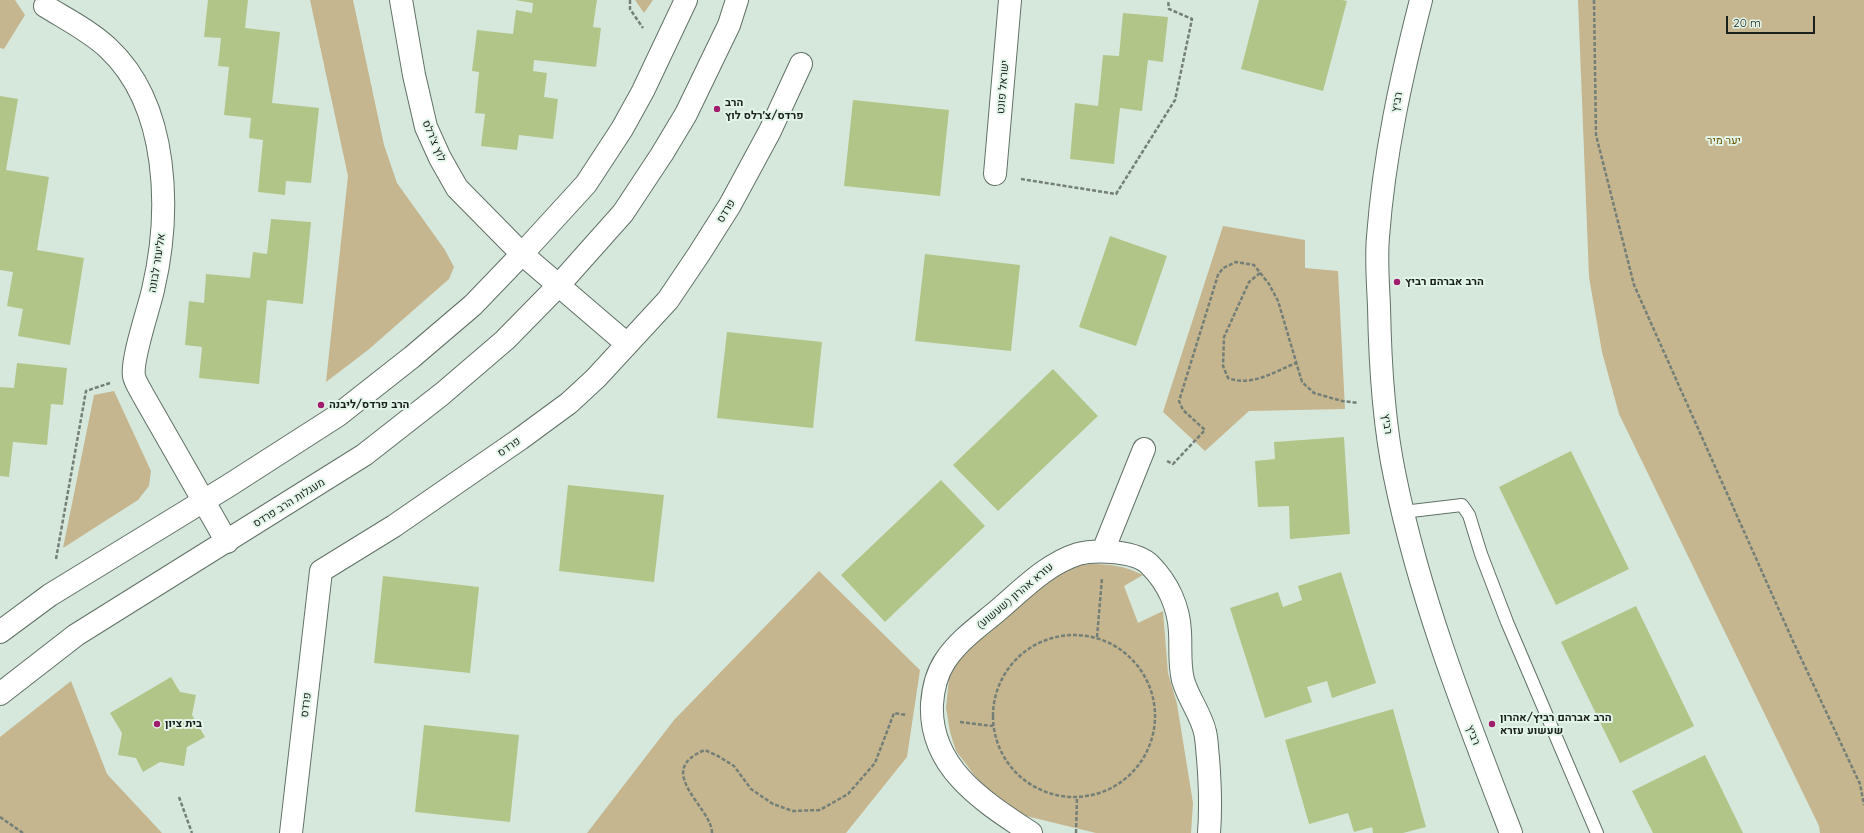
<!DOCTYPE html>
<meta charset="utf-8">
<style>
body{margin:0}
#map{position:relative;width:1864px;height:833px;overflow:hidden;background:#d6e8dc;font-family:Quicksand,sans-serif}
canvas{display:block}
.scale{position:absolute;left:1726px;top:16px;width:89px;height:18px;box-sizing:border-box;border:2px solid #1a201c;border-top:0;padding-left:5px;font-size:12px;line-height:14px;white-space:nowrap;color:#1a201c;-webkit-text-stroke:3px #e3f5e9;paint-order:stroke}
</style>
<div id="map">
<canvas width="1864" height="833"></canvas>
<div class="scale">20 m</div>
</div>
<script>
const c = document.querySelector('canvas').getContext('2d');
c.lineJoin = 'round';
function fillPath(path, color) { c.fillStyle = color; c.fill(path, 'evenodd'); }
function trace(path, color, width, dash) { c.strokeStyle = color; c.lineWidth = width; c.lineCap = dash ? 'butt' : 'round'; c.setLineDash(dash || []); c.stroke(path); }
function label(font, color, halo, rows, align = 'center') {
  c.font = font + ' Quicksand,Heebo,sans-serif'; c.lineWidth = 4; c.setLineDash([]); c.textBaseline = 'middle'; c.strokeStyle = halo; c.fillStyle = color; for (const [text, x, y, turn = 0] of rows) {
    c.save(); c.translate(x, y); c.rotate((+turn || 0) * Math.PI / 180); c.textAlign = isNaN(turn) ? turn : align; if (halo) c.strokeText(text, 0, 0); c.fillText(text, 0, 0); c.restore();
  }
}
fillPath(new Path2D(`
 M 0,0 L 15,0 L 25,15 L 4,49 L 0,48 Z
 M 310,0 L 353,0 L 384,145 L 397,183 L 445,250 L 454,267 L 449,279 L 368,350 L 326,382 L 348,176 Z
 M 635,0 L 653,0 L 644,13 Z
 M 1578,0 L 1864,0 L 1864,833 L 1820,833 L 1819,826 L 1619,414 L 1602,352 L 1589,277 Z
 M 1223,226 L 1305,240 L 1305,268 L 1338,271 L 1345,409 L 1249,411 L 1205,451 L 1163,412 Z
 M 114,391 L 151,471 L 149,486 L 138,500 L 63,548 L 94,395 Z
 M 1090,564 C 1110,564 1125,566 1143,575 L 1124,586 L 1138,623 L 1163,611 L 1168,673 L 1177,704 L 1193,803 L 1191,833 L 1096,833 L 1022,815 L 994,796 L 975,776 L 956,751 L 950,732 L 946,708 L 949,678 L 961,654 L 1048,579 L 1067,567 Z
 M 819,571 L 920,670 L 907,757 L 846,833 L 587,833 L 674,720 Z
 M 71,681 L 107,774 L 162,833 L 0,833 L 0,737 Z`), '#c5b68f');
fillPath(new Path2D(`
 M 208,0 L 248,0 L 245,28 L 280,32 L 272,103 L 319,108 L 311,183 L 286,181 L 285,195 L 258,192 L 263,140 L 249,138 L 251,118 L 224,115 L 229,67 L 218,66 L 221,38 L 204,37 Z
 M 515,0 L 597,0 L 593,27 L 601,28 L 596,67 L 534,60 L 533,71 L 547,73 L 544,97 L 558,99 L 553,139 L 519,135 L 517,150 L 481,146 L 485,114 L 475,113 L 479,72 L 472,71 L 477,30 L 513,34 L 516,10 L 532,13 L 533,3 Z
 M 1259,0 L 1342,0 L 1347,1 L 1323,91 L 1241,69 Z
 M 1123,13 L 1168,17 L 1163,62 L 1148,60 L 1142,111 L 1120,108 L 1114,164 L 1070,159 L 1075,103 L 1098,106 L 1103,55 L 1119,56 Z
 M 0,96 L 18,99 L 6,170 L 49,177 L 37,250 L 84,258 L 70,345 L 18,336 L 23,309 L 7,306 L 13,272 L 0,270 Z
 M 853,100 L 949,110 L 940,196 L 844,186 Z
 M 271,219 L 311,222 L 303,304 L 267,300 L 259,384 L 199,378 L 202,347 L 185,345 L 189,301 L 204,303 L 206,274 L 250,278 L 253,252 L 267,254 Z
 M 1110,236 L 1167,256 L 1136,346 L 1079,327 Z
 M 925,254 L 1020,265 L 1011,351 L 915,341 Z
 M 727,332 L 822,342 L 813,428 L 717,418 Z
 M 17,363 L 67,368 L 63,405 L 51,404 L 47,445 L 13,442 L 9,477 L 0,476 L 0,387 L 14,388 Z
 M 1053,369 L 1098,416 L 998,511 L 953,465 Z
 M 1344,437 L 1350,534 L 1290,539 L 1289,506 L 1258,507 L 1255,461 L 1275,459 L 1274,442 Z
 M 1571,451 L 1629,569 L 1556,605 L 1499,487 Z
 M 941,480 L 985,526 L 885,622 L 841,575 Z
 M 568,485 L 664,495 L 654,582 L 559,571 Z
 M 1341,572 L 1376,683 L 1332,698 L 1327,681 L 1307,687 L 1312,702 L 1265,718 L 1230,608 L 1278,592 L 1283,607 L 1302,600 L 1298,586 Z
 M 383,576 L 479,587 L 470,673 L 374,663 Z
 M 1636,606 L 1694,726 L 1620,763 L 1561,642 Z
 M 171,677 L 180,692 L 196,695 L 192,715 L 205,737 L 187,747 L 184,766 L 160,762 L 143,772 L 136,758 L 118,755 L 122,733 L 110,713 Z
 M 1393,709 L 1426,827 L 1403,833 L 1373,833 L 1372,827 L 1354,832 L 1348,813 L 1309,824 L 1285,740 Z
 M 424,725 L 519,735 L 510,822 L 415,812 Z
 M 1705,755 L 1743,833 L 1653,833 L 1632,791 Z`), '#b2c588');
const lane = new Path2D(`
 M 1403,512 L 1462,505 L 1469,515 L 1481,554 L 1507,622 L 1597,833`);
const street = new Path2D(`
 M 401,0 L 414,75 L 426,127 L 440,158 L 457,188 L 522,254 L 627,344
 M 45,6 C 66,19 90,31 108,48 C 170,106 171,213 153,290 C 149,308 131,360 134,376 C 135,382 140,389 143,395 L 227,542
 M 995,174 L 1010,0
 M 1103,551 L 1144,449
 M 291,833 L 321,571 L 394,526 L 520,439 L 569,403 L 596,378 L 668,300 L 699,254 L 730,205 L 770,131 L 801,64
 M 1031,833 C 984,802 929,768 932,704 C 933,690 937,673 945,661 C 958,641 978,627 996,612 C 1021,591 1046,564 1078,554 C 1096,549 1137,551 1150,565 C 1168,583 1179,607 1180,632 C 1181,649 1179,664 1183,680 C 1188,698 1201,714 1205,732 C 1207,740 1207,750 1208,758 C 1210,783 1211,808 1209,833`);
const secondary = new Path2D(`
 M 1421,0 C 1401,78 1384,156 1378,237 C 1376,260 1378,283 1379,306 C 1380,363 1383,421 1395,477 C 1420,600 1466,716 1511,833
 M 0,632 L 50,595 L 228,486 L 337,416 L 412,357 L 473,305 L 522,254 L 586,184 L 622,129 L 643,91 L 686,0
 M 0,694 L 76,635 L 364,455 L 442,394 L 505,340 L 558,286 L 623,213 L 662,154 L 686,114 L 729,25 L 737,0`);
trace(lane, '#617166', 14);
trace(street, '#617166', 24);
trace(secondary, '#617166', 24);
trace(new Path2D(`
 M 630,0 L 630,9 L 643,28
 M 1594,0 L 1596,135 L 1634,285 L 1792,639 L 1860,784 L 1864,805
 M 1021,179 L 1116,194 L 1175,100 L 1192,19 L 1169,9 L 1168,0
 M 1260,273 L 1249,282 L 1224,337 L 1223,366 L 1228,378 C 1251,387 1274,372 1296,363
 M 1167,461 L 1173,464 L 1205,430 L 1183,410 L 1179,401 L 1218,275 L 1223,268 L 1236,262 L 1254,265 L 1269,284 L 1278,301 L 1302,382 L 1314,393 L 1342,401 L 1358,403
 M 56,559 L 86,391 L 110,383
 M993 716a81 81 0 1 1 162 0a81 81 0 1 1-162 0Z
 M 1097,637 L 1102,578
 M 960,722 L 993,726
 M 179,797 L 192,833
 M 0,817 L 23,833
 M 712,833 C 712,807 652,771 705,750 L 718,756 L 734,766 L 751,789 L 773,804 L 793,811 L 820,810 L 848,794 L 875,763 L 894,713 L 906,715
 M 1076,833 L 1077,798`), '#737f77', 2.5, [4, 2]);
trace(lane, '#fff', 12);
trace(street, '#fff', 22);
trace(secondary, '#fff', 22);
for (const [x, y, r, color] of [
 [717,109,4,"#a01d6d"],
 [1397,282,4,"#a01d6d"],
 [321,405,4,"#a01d6d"],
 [157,724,4,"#a01d6d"],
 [1492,724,4,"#a01d6d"]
]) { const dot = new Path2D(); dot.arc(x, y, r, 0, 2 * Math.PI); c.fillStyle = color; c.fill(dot); trace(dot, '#e3f5e9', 1.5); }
label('11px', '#1a201c', '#e3f5e9', [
 ["ישראל פונט",1003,87,-85],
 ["רביץ",1397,102,-79],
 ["לוץ צ'רלס",434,141,67],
 ["פרדס",726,211,-59],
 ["אליעזר לבונה",157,263,-81],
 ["רביץ",1387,424,82],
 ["פרדס",509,447,-35],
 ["מעגלות הרב פרדס",289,503,-32],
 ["עזרא אהרון (שעשוע)",1015,596,-40],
 ["פרדס",306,705,-83],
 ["רביץ",1473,735,69]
]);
label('bold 11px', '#1a201c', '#e3f5e9', [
 ["הרב",725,103],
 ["פרדס/צ׳רלס לוץ",725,116],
 ["הרב אברהם רביץ",1405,282],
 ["הרב פרדס/ליבנה",329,405],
 ["הרב אברהם רביץ/אהרון",1500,718],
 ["שעשוע עזרא",1500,731],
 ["בית ציון",165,724]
], 'left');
label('11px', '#6c5403', '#e3f5e9', [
 ["יער מיר",1724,141]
]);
</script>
